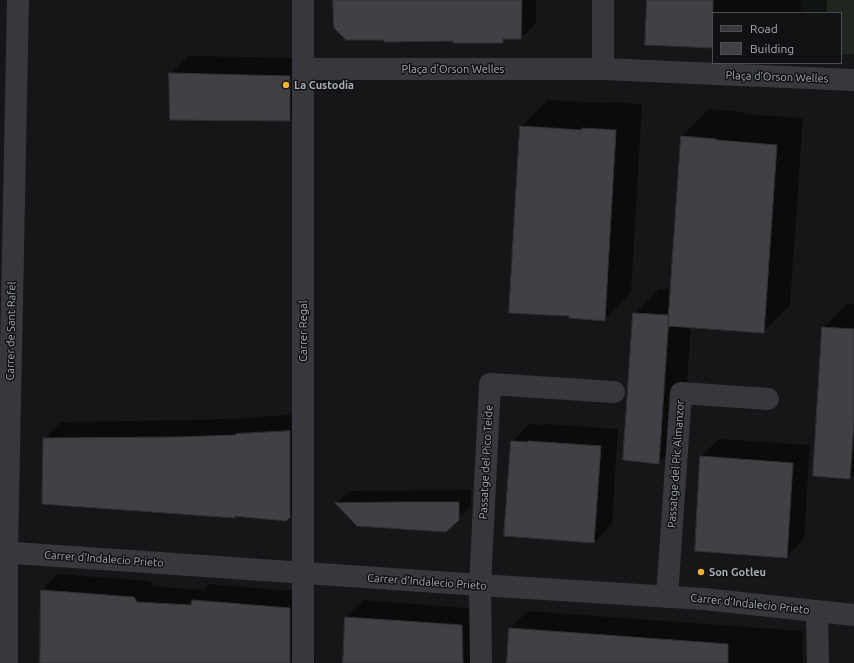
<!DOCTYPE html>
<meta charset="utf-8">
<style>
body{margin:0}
#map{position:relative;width:854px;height:663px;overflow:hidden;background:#161618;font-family:Ubuntu,sans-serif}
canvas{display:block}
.legend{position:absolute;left:712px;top:12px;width:130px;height:52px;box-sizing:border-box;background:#111113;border:1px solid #4d4f55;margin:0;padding:5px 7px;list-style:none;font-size:12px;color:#a8adb8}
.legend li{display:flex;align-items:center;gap:8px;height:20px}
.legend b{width:20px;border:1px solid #4d4f55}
</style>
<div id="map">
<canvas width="854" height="663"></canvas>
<ul class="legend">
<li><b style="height:5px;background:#37383d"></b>Road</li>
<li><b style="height:11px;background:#404145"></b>Building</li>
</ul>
</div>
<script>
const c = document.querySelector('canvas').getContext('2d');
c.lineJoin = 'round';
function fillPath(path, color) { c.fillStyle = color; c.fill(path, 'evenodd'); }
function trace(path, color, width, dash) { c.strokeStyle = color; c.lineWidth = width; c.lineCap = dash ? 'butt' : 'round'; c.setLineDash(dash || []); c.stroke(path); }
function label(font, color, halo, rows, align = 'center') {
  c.font = font + ' Ubuntu,sans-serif'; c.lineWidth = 3; c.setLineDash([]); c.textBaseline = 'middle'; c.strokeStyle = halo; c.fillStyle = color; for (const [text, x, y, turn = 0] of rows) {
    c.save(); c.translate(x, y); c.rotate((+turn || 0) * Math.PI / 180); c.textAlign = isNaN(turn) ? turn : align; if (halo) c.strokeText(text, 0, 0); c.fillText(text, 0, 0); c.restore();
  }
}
fillPath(new Path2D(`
 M 802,0 L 854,0 L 854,54 L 841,54 L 841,13 L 801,13 Z`), '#1e261f');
fillPath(new Path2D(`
 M 334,0 L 536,0 L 536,23 L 521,38 L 506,38 L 502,42 L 454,40 L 385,39 Z
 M 648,0 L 827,0 L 827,13 L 713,13 L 713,47 Z
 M 188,56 L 308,58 L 308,102 L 290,120 L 171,119 L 170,74 Z
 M 548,100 L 608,103 L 610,102 L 642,104 L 631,293 L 604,320 L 521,127 Z
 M 709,109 L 743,112 L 743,114 L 803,118 L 790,305 L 763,332 L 691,326 L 683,438 L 659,462 L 634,314 L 659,289 L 672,290 L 682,136 Z
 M 848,303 L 854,304 L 854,473 L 850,478 L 823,328 Z
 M 307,414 L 307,499 L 286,520 L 236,515 L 235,517 L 43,503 L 44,439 L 61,422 L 194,420 L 253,418 L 255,417 Z
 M 529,424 L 546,425 L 547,424 L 618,429 L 612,524 L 594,542 L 512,442 Z
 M 719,439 L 810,445 L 804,539 L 786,557 L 701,456 Z
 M 471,490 L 471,506 L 458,519 L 337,503 L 349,491 Z
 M 58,574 L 150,581 L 153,586 L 203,590 L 209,584 L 306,592 L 308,654 L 315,658 L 315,663 L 41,663 L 42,590 Z
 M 363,600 L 479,609 L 480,663 L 345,663 L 346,617 Z
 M 528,611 L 803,631 L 803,663 L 508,663 L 510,628 Z`), '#0007');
const building = new Path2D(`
 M 333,0 L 522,0 L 521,39 L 503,39 L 503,43 L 453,43 L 453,41 L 384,42 L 384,40 L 346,40 L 334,28 Z
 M 647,0 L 713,0 L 713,48 L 645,45 Z
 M 169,73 L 290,76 L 290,121 L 170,120 Z
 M 520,126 L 582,130 L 582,128 L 616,130 L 605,321 L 569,318 L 569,316 L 509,313 Z
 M 681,136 L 716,139 L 716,140 L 777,145 L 764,333 L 668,326 Z
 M 633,313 L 669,315 L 659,464 L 623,460 Z
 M 822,327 L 854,329 L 854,421 L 850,479 L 813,476 Z
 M 290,431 L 290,517 L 286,521 L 235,516 L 235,518 L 42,504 L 43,438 L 176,437 L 236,435 L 236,434 Z
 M 511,441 L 528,442 L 528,441 L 601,446 L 594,543 L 504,536 Z
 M 700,456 L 793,463 L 787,558 L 695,551 Z
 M 401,502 L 459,502 L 459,520 L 446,532 L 357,526 L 335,503 Z
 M 41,590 L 134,597 L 137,602 L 191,605 L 192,600 L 290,608 L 290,663 L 40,663 Z
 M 345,617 L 462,625 L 463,663 L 343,663 Z
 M 509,628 L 728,644 L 728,663 L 507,663 Z`);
fillPath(building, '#404145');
trace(building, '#303034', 1);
trace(new Path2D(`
 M 303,69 L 603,69 L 603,0
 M 603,69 L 854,80
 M 0,552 L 480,585 L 704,599 L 854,615
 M 667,597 L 681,393 L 768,399
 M 817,611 L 818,663
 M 7,663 L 7,552 L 18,0
 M 303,663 L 303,0
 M 481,663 L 480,585 L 490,384 L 614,392`), '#37383d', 22);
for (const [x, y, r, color] of [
 [286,85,4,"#f2b134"],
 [701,572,4,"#f2b134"]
]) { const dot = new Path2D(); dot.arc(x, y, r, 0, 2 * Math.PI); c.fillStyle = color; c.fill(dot); trace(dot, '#111113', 1.5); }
label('11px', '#a8adb8', '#111113', [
 ["Plaça d'Orson Welles",453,69],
 ["Plaça d'Orson Welles",777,77,2],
 ["Carrer de Sant Rafel",11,331,-89],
 ["Carrer Regal",303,331,-90],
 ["Passatge del Pico Teide",486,462,-87],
 ["Passatge del Pic Almanzor",676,464,-86],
 ["Carrer d'Indalecio Prieto",104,559,4],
 ["Carrer d'Indalecio Prieto",427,582,4],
 ["Carrer d'Indalecio Prieto",750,604,6]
]);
label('bold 11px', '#a8adb8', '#111113', [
 ["La Custodia",294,85],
 ["Son Gotleu",709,572]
], 'left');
</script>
